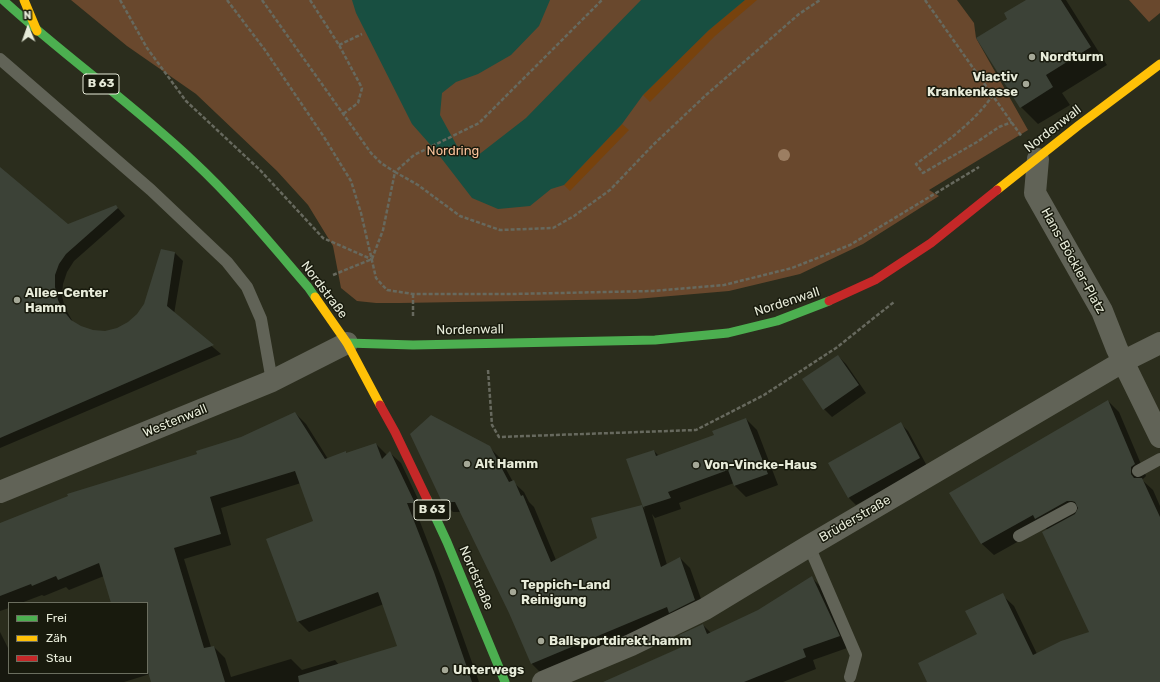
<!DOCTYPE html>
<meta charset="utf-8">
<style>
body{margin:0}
#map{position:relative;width:1160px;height:682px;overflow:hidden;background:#2b2d1d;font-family:Rubik,sans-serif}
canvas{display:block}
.legend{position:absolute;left:8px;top:602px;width:140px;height:72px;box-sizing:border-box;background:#181a0d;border:1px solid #6b6e5f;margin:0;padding:5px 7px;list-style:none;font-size:12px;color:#e7ebd9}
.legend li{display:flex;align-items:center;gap:8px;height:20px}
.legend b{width:20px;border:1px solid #6b6e5f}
.north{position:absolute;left:8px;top:8px;width:40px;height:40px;-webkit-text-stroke:3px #181a0d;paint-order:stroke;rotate:358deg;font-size:11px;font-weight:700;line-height:16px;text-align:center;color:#e7ebd9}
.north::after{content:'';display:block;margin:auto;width:14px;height:18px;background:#e7ebd9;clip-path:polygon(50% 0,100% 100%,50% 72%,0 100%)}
</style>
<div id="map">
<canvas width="1160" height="682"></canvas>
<ul class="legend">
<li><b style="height:5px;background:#4caf50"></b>Frei</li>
<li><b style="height:5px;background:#ffc107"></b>Zäh</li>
<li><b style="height:5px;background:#c62828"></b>Stau</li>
</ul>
<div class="north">N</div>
</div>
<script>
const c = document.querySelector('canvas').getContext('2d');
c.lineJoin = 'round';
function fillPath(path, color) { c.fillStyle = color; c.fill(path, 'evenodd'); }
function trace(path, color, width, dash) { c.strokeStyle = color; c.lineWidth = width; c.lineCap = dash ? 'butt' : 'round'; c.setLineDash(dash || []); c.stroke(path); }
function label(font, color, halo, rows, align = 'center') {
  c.font = font + ' Rubik,sans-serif'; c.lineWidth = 3; c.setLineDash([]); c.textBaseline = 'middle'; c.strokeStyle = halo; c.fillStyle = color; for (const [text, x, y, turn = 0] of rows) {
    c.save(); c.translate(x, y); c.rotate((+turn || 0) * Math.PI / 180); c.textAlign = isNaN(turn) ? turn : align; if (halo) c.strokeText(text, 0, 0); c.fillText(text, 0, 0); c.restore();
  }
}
fillPath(new Path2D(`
 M 71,0 L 957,0 L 974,23 L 976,38 L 1028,130 L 929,190 L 939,196 L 863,244 L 800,274 L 729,291 L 636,299 L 400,303 L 376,303 L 357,301 L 341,288 L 333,246 L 308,205 L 277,171 L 196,94 L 127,46 Z
 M 1129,0 L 1160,0 L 1160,13 L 1149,22 Z`), '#69482d');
fillPath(new Path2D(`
 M 745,0 L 757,0 L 715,36 L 650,102 L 643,95 L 709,30 Z
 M 622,124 L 629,130 L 570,191 L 564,185 Z`), '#77420d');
fillPath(new Path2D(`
 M 352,0 L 550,0 L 539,26 L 511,55 L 478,74 L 456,82 L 442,93 L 440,115 L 457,146 L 477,156 L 526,118 L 641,0 L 745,0 L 709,30 L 643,95 L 622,124 L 564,185 L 551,189 L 530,206 L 498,209 L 472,198 L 435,150 L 412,124 L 356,13 Z`), '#184f41');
fillPath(new Path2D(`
 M 1028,0 L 1066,0 L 1107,65 L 1062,93 L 1070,105 L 1038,124 L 1021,107 L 1009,19 Z
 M 0,169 L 68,225 L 116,206 L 125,216 L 74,261 L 67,272 L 63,284 L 62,296 L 65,308 L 73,322 L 81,327 L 93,331 L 105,332 L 118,329 L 129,323 L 138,315 L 175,253 L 183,261 L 174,314 L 221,354 L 0,448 Z
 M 838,356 L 846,364 L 866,393 L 832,417 L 824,409 Z
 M 1108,401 L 1119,412 L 1146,476 L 1142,480 L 1153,490 L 1160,506 L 1160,682 L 928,682 L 978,635 L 1002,595 L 1014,606 L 1037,654 L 1090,632 L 1048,530 L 1044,527 L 994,555 L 982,544 L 950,493 Z
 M 295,413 L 306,424 L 328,459 L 345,452 L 347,454 L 376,444 L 387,455 L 390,453 L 401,463 L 425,514 L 417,514 L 444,584 L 479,682 L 152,682 L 150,674 L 124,682 L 0,682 L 0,632 L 9,650 L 9,673 L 147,673 L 147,603 L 112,603 L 104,576 L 69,590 L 66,587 L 44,596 L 42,595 L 21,603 L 9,603 L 9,608 L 0,611 L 0,527 L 198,455 L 241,438 ZM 301,483 L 314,522 L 298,621 L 309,632 L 384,604 L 399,646 L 339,665 L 335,660 L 302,670 L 291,659 L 231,677 L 225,658 L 214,647 L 211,647 L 184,559 L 231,545 L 221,508 Z
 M 746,419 L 757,430 L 778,485 L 746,497 L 735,486 L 734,483 L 679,503 L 681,509 L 655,518 L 652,514 L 667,565 L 680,558 L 690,568 L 705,610 L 542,674 L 532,664 L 510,612 L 461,512 L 453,512 L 443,502 L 489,447 L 500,458 L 513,482 L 524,492 L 529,502 L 534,507 L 556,560 L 598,538 L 642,506 L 645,509 L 627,460 L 654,451 L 659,456 L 716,436 Z
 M 901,424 L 908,431 L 927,466 L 856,505 L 849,498 Z
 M 812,578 L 823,589 L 850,647 L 813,660 L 816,669 L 783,682 L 605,682 L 685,646 L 703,625 L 711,633 L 759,611 Z`), '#0007');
fillPath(new Path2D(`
 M 1026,0 L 1061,0 L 1091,47 L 1046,75 L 1053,87 L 1020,108 L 976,38 L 1007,19 L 1004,13 Z
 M 0,167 L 68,224 L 116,205 L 118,208 L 66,254 L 59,264 L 55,275 L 55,287 L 58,300 L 63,310 L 71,320 L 81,326 L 93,330 L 105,331 L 117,328 L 128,322 L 137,314 L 144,304 L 161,249 L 175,252 L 167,306 L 214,345 L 0,438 Z
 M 838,355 L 859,385 L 823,410 L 802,379 Z
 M 1108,400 L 1135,464 L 1131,467 L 1131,474 L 1134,478 L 1142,478 L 1160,517 L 1160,682 L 927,682 L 918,663 L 977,634 L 965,611 L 1003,593 L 1033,655 L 1061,641 L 1089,632 L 1042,532 L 1075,514 L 1078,508 L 1075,502 L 1072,501 L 1067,501 L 1035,519 L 1033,515 L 981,544 L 949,493 Z
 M 295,412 L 325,459 L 346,451 L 346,453 L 376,443 L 382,459 L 390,451 L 415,503 L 407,503 L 434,572 L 472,682 L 299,682 L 298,676 L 397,646 L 378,592 L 297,622 L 266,539 L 313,521 L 295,471 L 210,497 L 221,534 L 174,548 L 204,648 L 214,646 L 225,682 L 151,682 L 147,669 L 147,603 L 111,603 L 99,563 L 58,580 L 56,576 L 32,586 L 31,584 L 0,596 L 0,523 L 68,496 L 67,494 L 197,454 L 196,451 L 241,437 Z
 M 431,415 L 490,446 L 509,482 L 514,480 L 521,496 L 523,495 L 551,562 L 597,538 L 591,518 L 642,505 L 661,567 L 680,557 L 695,600 L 669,613 L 667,607 L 531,664 L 509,613 L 455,502 L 442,502 L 410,434 Z
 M 746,418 L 768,474 L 734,486 L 728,470 L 668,492 L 671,498 L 643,507 L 626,459 L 654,450 L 656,456 L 714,435 L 712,431 Z
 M 901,422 L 920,458 L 848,498 L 828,463 Z
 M 812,576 L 840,636 L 803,649 L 806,657 L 744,682 L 603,682 L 684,646 L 679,635 L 703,624 L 707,634 L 758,610 Z`), '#3c4237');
trace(new Path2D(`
 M 120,0 L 147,48 L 186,101 L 260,170 L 323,238 L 371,259
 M 227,0 L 265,50 L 324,137 L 351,181 L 361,213 L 376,278 L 387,290 L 413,294 L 512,294 L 653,291 L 724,285 L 792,268 L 850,245 L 979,167
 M 262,0 L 371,153 L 381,163 L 395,172 L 414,155 L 479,123 L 602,0
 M 310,0 L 339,45 L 362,88 L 358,103 L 343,114
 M 925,0 L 1022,137
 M 339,45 L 362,34
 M 993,95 C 974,123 943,144 916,164 L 923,173 L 977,142 L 999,127 L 1012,122
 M 333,275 L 372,259 L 383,230 L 395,172 L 418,185 L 460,216 L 500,230 L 553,228 L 574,216 L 610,190 L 653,145 L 706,95 L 799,14 L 820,0
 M 413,294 L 413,318
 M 488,370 L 492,425 L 499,437 L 696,430 L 764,395 L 836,348 L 894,302`), '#67695e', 2.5, [4, 2]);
trace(new Path2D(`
 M 0,59 L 151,190 L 227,262 L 247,287 L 261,319 L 272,381
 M 1138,471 L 1160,459
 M 1019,536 L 1071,508
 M 809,546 L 856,655 L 850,677`), '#616357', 12);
trace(new Path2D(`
 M 1038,159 L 1035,193 L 1102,311 L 1117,349 L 1160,437
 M 0,492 L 272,381 L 347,343
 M 543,682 L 631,645 L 705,609 L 809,546 L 1124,361 L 1160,343`), '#616357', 22);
trace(new Path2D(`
 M 3,0 C 64,56 133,104 193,161 C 235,200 271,244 308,287 L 315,297
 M 347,343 L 413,345 L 655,340 L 728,333 L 777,321 L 829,301
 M 427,499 L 447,542 L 505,682`), '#4caf50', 9);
trace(new Path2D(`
 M 24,0 L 37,31
 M 997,190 L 1079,125 L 1160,64
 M 315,297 L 347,343 L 380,405`), '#ffc107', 9);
trace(new Path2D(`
 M 829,301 L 875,280 L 931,243 L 997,190
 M 380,405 L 395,432 L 427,499`), '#c62828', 9);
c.fillStyle = '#9c7e62';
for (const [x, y] of [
 [784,155]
]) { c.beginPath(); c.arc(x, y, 6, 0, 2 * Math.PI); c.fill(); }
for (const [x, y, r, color] of [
 [1032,57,4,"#a5a897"],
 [1026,84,4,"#a5a897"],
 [17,300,4,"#a5a897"],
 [467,464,4,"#a5a897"],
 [696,465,4,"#a5a897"],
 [513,592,4,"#a5a897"],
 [541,641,4,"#a5a897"],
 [445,670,4,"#a5a897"]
]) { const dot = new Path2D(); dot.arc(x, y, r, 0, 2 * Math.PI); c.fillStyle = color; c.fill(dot); trace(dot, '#181a0d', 1.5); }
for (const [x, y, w] of [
 [101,84,36],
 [432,510,36]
]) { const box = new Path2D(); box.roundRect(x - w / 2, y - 10, w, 20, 3); c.fillStyle = '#181a0d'; c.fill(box); trace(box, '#e7ebd9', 1); }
label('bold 12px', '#e7ebd9', null, [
 ["B 63",101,84],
 ["B 63",432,510]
]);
label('bold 13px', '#e7ebd9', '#181a0d', [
 ["Nordturm",1040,57],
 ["Viactiv",1018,77,"right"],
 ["Krankenkasse",1018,92,"right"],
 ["Allee-Center",25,293],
 ["Hamm",25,308],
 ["Alt Hamm",475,464],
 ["Von-Vincke-Haus",704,465],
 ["Teppich-Land",521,585],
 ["Reinigung",521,600],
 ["Ballsportdirekt.hamm",549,641],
 ["Unterwegs",453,670]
], 'left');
label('13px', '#e7ebd9', '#181a0d', [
 ["Nordenwall",1053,129,-38],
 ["Hans-Böckler-Platz",1073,261,61],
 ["Nordstraße",324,290,53],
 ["Nordenwall",787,302,-18],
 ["Nordenwall",470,330,-1],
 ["Westenwall",175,421,-22],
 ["Brüderstraße",855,519,-30],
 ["Nordstraße",476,578,67]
]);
label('13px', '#f8c19a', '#181a0d', [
 ["Nordring",453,151]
]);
</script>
